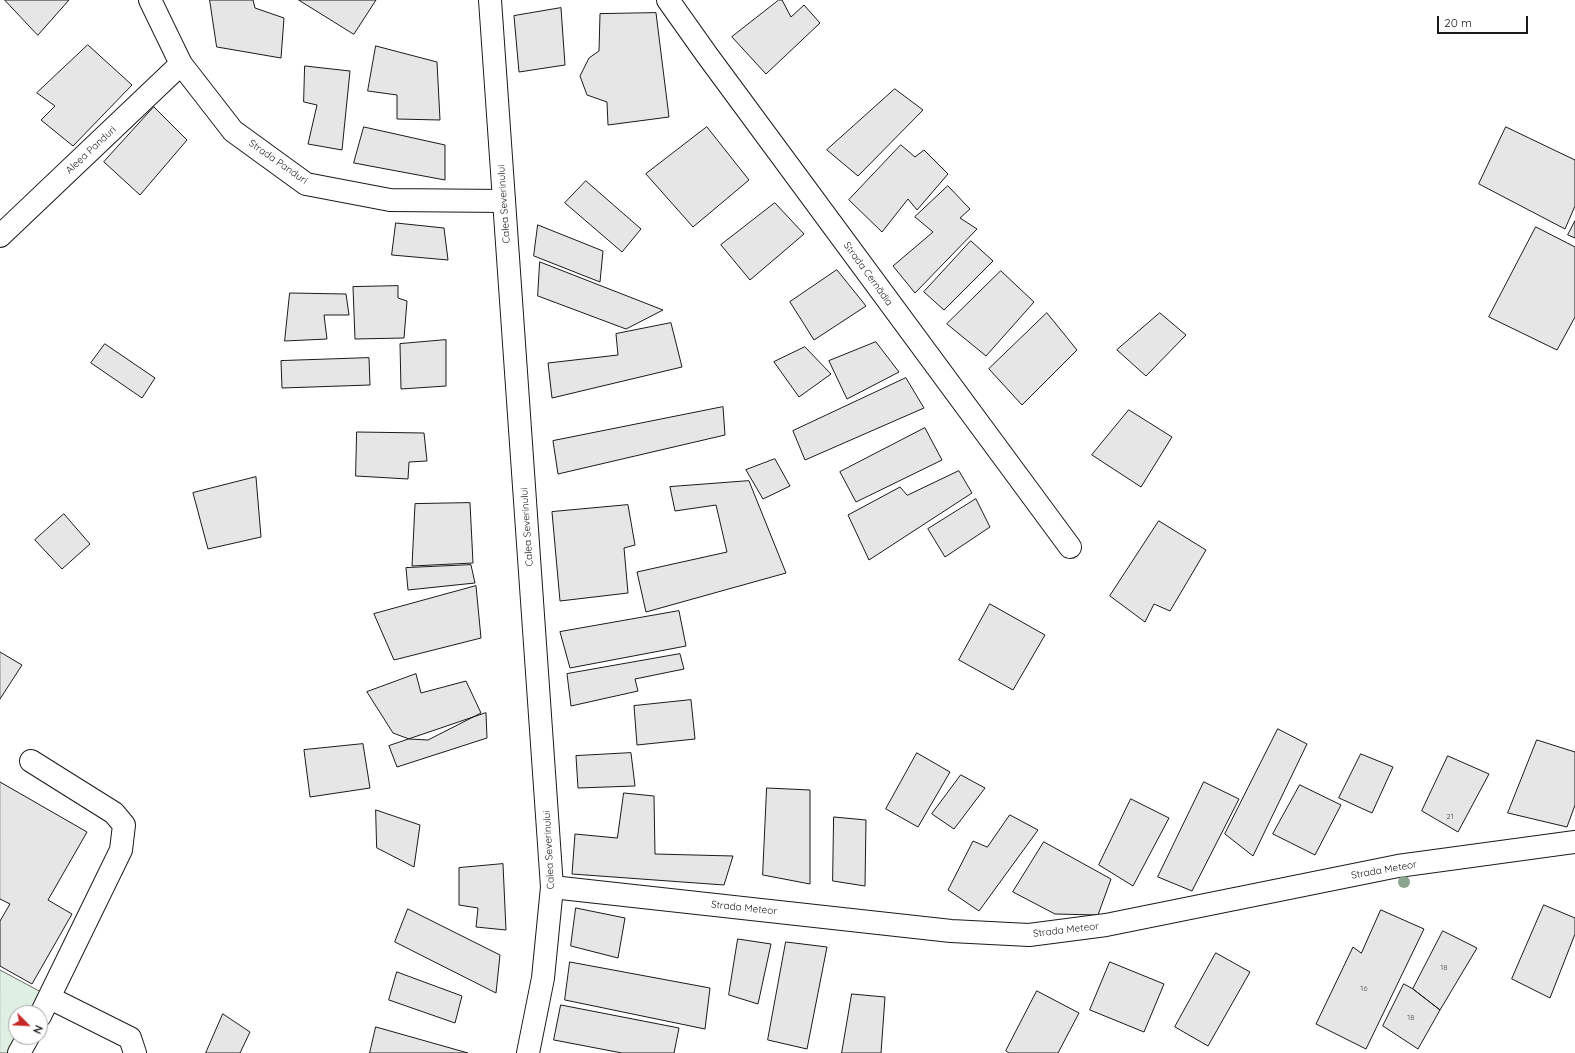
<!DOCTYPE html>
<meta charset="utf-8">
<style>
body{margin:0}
#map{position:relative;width:1575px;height:1053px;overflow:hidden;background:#fff;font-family:Quicksand,sans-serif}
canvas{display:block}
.north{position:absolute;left:8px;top:1005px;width:40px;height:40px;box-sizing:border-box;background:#fff;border:1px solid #a3a3a3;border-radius:50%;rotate:114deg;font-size:11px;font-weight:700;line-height:16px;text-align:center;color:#1a1a1a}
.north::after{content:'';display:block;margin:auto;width:14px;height:18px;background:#c62828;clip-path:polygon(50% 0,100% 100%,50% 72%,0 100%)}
.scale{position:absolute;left:1437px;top:16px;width:91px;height:18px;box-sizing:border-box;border:2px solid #1a1a1a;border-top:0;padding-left:5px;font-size:12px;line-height:14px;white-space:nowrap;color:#1a1a1a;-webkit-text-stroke:3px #fff;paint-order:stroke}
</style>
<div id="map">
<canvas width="1575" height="1053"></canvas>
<div class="north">N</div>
<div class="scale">20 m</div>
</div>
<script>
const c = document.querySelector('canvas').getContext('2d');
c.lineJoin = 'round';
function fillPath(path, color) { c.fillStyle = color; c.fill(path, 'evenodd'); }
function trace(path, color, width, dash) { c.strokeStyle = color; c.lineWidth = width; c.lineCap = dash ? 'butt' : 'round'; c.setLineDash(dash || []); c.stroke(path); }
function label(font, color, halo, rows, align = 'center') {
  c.font = font + ' Quicksand,sans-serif'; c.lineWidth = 3; c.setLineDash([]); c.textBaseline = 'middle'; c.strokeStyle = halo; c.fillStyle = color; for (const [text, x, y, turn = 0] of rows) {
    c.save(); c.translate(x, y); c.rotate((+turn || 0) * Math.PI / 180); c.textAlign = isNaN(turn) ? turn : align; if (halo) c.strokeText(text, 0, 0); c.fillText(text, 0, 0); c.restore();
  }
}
const green = new Path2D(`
 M 0,970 L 43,993 L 32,1013 L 16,1013 L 16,1037 L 10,1053 L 0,1053 Z`);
fillPath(green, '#e0efe3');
trace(green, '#6a6a6a', 1);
const building = new Path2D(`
 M 5,0 L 69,0 L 38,35 Z
 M 210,0 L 253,0 L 255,8 L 284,18 L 281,58 L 217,47 Z
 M 299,0 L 376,0 L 354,34 Z
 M 779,0 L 782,0 L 791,17 L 804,5 L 820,23 L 766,74 L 732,37 Z
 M 561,8 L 565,65 L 519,72 L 514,16 Z
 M 656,13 L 669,117 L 608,125 L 607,102 L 587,95 L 580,76 L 589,58 L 599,51 L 600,14 Z
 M 88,45 L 132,85 L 73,146 L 41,120 L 55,106 L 37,93 Z
 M 376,46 L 437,62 L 440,120 L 397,119 L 397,95 L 368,91 Z
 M 305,66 L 350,71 L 342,150 L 308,144 L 317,105 L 304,102 Z
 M 895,89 L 923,110 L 858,176 L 827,150 Z
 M 154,107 L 187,140 L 140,195 L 104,162 Z
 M 364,127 L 445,145 L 445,180 L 354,163 Z
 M 707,127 L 749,180 L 693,227 L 646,174 Z
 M 1506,127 L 1575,160 L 1575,206 L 1565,229 L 1479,184 Z
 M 901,145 L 915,157 L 924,150 L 948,174 L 917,210 L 908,199 L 882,232 L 849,200 Z
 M 586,181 L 641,229 L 622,252 L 565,203 Z
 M 948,186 L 970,209 L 960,218 L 977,229 L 915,293 L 893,266 L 933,232 L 915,217 Z
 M 775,203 L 804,234 L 750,280 L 721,245 Z
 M 1575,221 L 1575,238 L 1568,235 Z
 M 396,223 L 444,228 L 448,260 L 392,255 Z
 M 538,225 L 603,251 L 600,282 L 534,256 Z
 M 1536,227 L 1575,247 L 1575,317 L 1557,350 L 1489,317 Z
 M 971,241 L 993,261 L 944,310 L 924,292 Z
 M 540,262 L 663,310 L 626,329 L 538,296 Z
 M 837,270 L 866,306 L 814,340 L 790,302 Z
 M 1001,271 L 1034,302 L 986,356 L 947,324 Z
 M 398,286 L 398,298 L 407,301 L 404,338 L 355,339 L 353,287 Z
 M 290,293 L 346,294 L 349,315 L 324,315 L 327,339 L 285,341 Z
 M 1047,313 L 1077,350 L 1022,405 L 989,369 Z
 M 1160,313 L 1186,335 L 1146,376 L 1117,350 Z
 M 671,323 L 682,367 L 552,398 L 548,363 L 618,355 L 616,334 Z
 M 446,340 L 446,386 L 401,389 L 400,344 Z
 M 876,342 L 899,372 L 847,399 L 829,361 Z
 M 105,344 L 155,378 L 142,398 L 91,363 Z
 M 805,347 L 831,374 L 799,397 L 774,362 Z
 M 369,358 L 370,385 L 282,388 L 281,361 Z
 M 906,378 L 924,408 L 805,460 L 793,431 Z
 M 723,407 L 725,435 L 558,474 L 553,441 Z
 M 1129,410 L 1172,437 L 1141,487 L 1092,455 Z
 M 925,428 L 942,460 L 856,502 L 840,472 Z
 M 357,432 L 424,433 L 427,461 L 409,462 L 408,479 L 356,476 Z
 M 775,459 L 790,486 L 763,499 L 746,470 Z
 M 959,471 L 972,493 L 869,560 L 848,515 L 900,487 L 907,495 Z
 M 256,477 L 261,537 L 208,549 L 193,493 Z
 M 749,481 L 786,573 L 646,612 L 637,572 L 727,552 L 716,505 L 675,511 L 670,487 Z
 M 976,499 L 990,527 L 945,557 L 928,529 Z
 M 470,503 L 473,563 L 412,566 L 415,504 Z
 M 628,505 L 635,545 L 624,548 L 628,593 L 560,601 L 552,512 Z
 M 64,514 L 90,544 L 62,569 L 35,540 Z
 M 1159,521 L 1206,550 L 1170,611 L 1154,604 L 1145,622 L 1110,596 Z
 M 471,565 L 475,583 L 408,590 L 406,568 Z
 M 476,586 L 481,638 L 394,660 L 374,614 Z
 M 990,604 L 1045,635 L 1013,690 L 959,660 Z
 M 679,611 L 686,646 L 570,668 L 560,632 Z
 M 0,652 L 22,665 L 0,699 Z
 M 680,654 L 684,669 L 635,679 L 638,691 L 571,706 L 567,674 Z
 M 416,674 L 421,693 L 466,681 L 481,713 L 428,740 L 409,739 L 393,733 L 367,692 Z
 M 691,700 L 695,739 L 637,745 L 634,706 Z
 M 486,713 L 487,738 L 397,767 L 389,746 Z
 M 1278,729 L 1307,744 L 1253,856 L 1225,834 Z
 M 1537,740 L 1575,752 L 1575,805 L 1567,827 L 1508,813 Z
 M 363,744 L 370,788 L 310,797 L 304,750 Z
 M 631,753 L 635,786 L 578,788 L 576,756 Z
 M 917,753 L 950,772 L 918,827 L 886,809 Z
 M 1361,754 L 1393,767 L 1372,813 L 1339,798 Z
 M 1448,756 L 1489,774 L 1458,832 L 1422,811 Z
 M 961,775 L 985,788 L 954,829 L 932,814 Z
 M 0,782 L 87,832 L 48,900 L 72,914 L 32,984 L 0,966 L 0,921 L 10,904 L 0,899 Z
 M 1204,782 L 1239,799 L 1192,891 L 1158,877 Z
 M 1300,785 L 1341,805 L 1315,855 L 1273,834 Z
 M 767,788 L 810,790 L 810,884 L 763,875 Z
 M 624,793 L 654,796 L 655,854 L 733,856 L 724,885 L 572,874 L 575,834 L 617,838 Z
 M 1131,799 L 1169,818 L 1133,886 L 1099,865 Z
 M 376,810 L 420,825 L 414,867 L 377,848 Z
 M 1010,815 L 1038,830 L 979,911 L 948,890 L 973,841 L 987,847 Z
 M 834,817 L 866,820 L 865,886 L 833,881 Z
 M 1044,842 L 1111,879 L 1098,915 L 1055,914 L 1013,892 Z
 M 503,864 L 506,930 L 476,927 L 478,908 L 459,905 L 459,868 Z
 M 1544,905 L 1575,918 L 1575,934 L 1550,998 L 1512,979 Z
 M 576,908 L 625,918 L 618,958 L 571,946 Z
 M 408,909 L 500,955 L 496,993 L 395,942 Z
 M 1381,910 L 1424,929 L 1366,1049 L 1316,1024 L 1353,947 L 1361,953 Z
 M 1443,931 L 1477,948 L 1440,1010 L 1413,989 Z
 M 738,939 L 771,944 L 758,1004 L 729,995 Z
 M 786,942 L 827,947 L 807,1049 L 768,1040 Z
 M 1216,953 L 1250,972 L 1208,1046 L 1175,1027 Z
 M 570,962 L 710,988 L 705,1029 L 565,1000 Z
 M 1110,962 L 1164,984 L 1144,1032 L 1090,1010 Z
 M 397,972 L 462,996 L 455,1023 L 389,1000 Z
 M 1404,984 L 1413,989 L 1440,1010 L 1418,1049 L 1383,1026 Z
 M 1037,991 L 1079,1013 L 1058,1053 L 1009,1053 L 1006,1051 Z
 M 852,994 L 885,997 L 881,1053 L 842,1053 Z
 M 561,1005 L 679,1028 L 674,1053 L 622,1053 L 554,1040 Z
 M 223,1014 L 250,1032 L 240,1053 L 206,1053 Z
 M 376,1027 L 468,1053 L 370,1053 Z`);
fillPath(building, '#e6e6e6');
trace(building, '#1a1a1a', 1);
const minor = new Path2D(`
 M 150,0 L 181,64 L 233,131 L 306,184 L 390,200 L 504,201
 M 668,0 L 707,55 L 1070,547
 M 0,236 L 181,64
 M 31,761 L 114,813 L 124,825 L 121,850 L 40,1016
 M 552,887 L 951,931 L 1029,935 L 1106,925 L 1398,866 L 1575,842
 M 50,998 L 130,1038 L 135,1053
 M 19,1053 L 28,1037`);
const major = new Path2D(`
 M 490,0 L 552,887 L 543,978 L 528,1053`);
trace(minor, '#1a1a1a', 24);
trace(major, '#1a1a1a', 24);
trace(minor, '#fff', 22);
trace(major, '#fff', 22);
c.fillStyle = '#8aa48f';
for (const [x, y] of [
 [1404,882]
]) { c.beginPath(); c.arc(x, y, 6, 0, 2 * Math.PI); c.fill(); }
label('8px', '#4d4d4d', null, [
 ["21",1450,817],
 ["18",1444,968],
 ["16",1364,989],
 ["18",1411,1018]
]);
label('10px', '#1a1a1a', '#fff', [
 ["Aleea Panduri",91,150,-43],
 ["Strada Panduri",278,162,35],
 ["Calea Severinului",504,204,-94],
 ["Strada Cernădia",868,274,54],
 ["Calea Severinului",527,527,-94],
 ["Calea Severinului",549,850,-93],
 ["Strada Meteor",1384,870,-10],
 ["Strada Meteor",744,908,6],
 ["Strada Meteor",1066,930,-7]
]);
</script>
